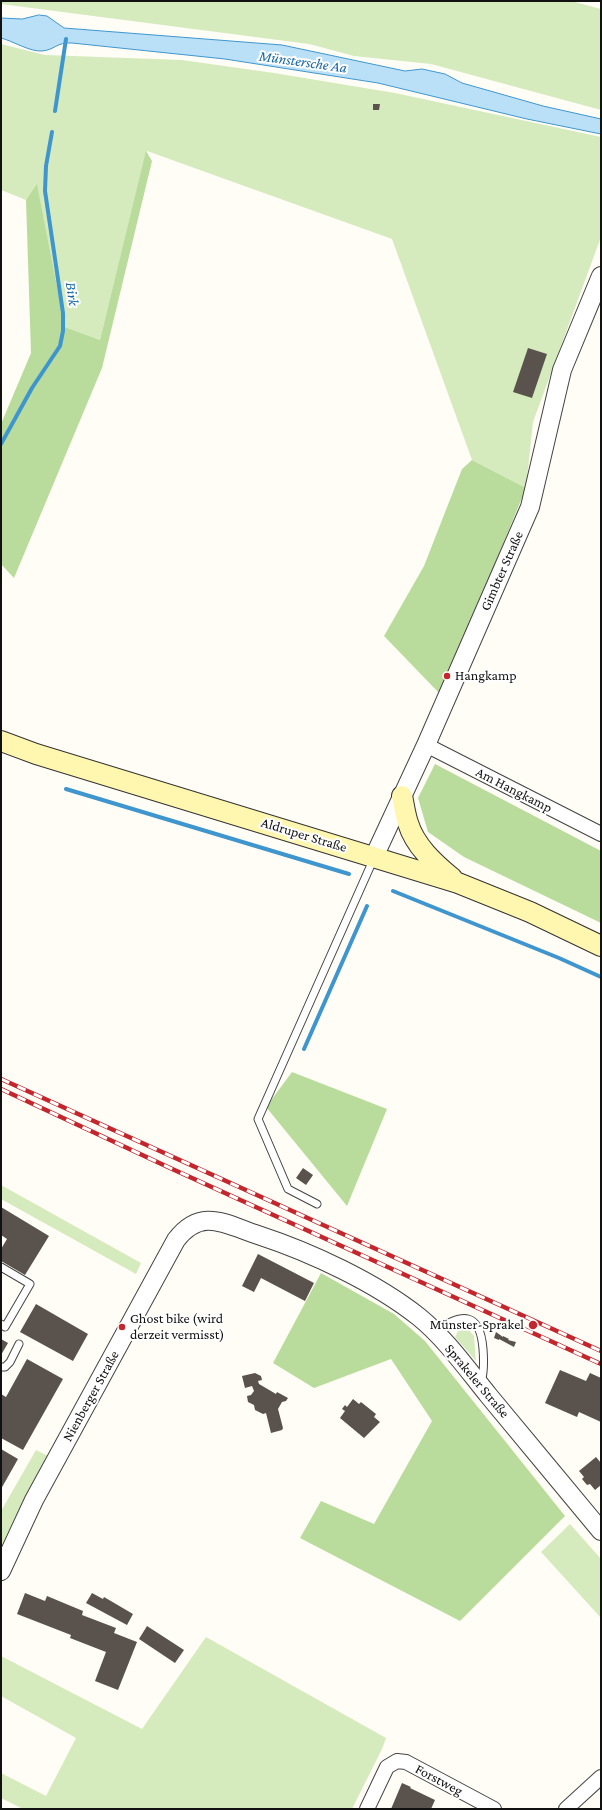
<!DOCTYPE html>
<meta charset="utf-8">
<style>
body{margin:0}
#map{position:relative;width:602px;height:1810px;overflow:hidden;background:#fffdf5;font-family:"Crimson Pro",serif}
canvas{display:block}
.frame{position:absolute;inset:0;border:2px solid #111;pointer-events:none}
</style>
<div id="map">
<canvas width="602" height="1810"></canvas>
<div class="frame"></div>
</div>
<script>
const c = document.querySelector('canvas').getContext('2d');
c.lineJoin = 'round';
function fillPath(path, color) { c.fillStyle = color; c.fill(path, 'evenodd'); }
function trace(path, color, width, dash) { c.strokeStyle = color; c.lineWidth = width; c.lineCap = dash ? 'butt' : 'round'; c.setLineDash(dash || []); c.stroke(path); }
function label(font, color, halo, rows, align = 'center') {
  c.font = font + ' "Crimson Pro",serif'; c.lineWidth = 4; c.setLineDash([]); c.textBaseline = 'middle'; c.strokeStyle = halo; c.fillStyle = color; for (const [text, x, y, turn = 0] of rows) {
    c.save(); c.translate(x, y); c.rotate((+turn || 0) * Math.PI / 180); c.textAlign = isNaN(turn) ? turn : align; if (halo) c.strokeText(text, 0, 0); c.fillText(text, 0, 0); c.restore();
  }
}
fillPath(new Path2D(`
 M 1,1 L 571,1 L 601,9 L 601,110 L 431,64 L 354,56 L 309,44 L 1,4 Z
 M 1,44 L 45,55 L 182,60 L 274,73 L 395,93 L 601,137 L 601,237 L 533,422 L 526,488 L 472,460 L 392,239 L 147,151 L 100,340 L 65,327 L 37,185 L 26,200 L 1,190 Z
 M 1,1185 L 141,1263 L 136,1274 L 1,1199 Z
 M 463,1328 L 468,1329 L 474,1336 L 476,1361 L 455,1337 L 458,1331 Z
 M 36,1450 L 48,1456 L 3,1545 L 1,1545 L 1,1511 Z
 M 570,1524 L 601,1559 L 601,1618 L 541,1552 Z
 M 206,1637 L 386,1738 L 382,1749 L 352,1809 L 23,1809 L 1,1798 L 1,1773 L 46,1796 L 76,1738 L 1,1696 L 1,1656 L 142,1729 Z`), '#d5ebbd');
fillPath(new Path2D(`
 M 146,151 L 152,161 L 102,368 L 14,578 L 1,564 L 1,424 L 31,353 L 26,200 L 37,184 L 65,327 L 100,340 Z
 M 472,460 L 526,488 L 441,695 L 384,636 L 424,566 L 462,469 Z
 M 435,764 L 601,851 L 601,923 L 464,857 L 428,832 L 418,798 Z
 M 292,1072 L 387,1109 L 347,1206 L 266,1107 Z
 M 321,1273 L 394,1314 L 425,1341 L 565,1516 L 460,1621 L 300,1538 L 321,1501 L 374,1524 L 432,1421 L 391,1359 L 314,1388 L 273,1363 Z`), '#b9dc9c');
const water = new Path2D(`
 M 39,15 L 47,16 L 64,28 L 282,45 L 405,71 L 422,69 L 445,74 L 462,83 L 543,106 L 601,119 L 601,134 L 527,119 L 378,83 L 225,59 L 72,43 C 56,42 55,50 42,51 C 30,52 13,41 1,38 L 1,18 L 22,19 Z`);
fillPath(water, '#b9e0f7');
trace(water, '#3f96cf', 1);
trace(new Path2D(`
 M 55,111 L 66,39
 M 1,444 L 32,388 L 60,346 L 63,331 L 63,313 L 45,191 L 46,166 L 52,132
 M 66,789 L 349,874
 M 393,891 L 559,958 L 601,977
 M 304,1049 L 367,906`), '#3f96cf', 4);
fillPath(new Path2D(`
 M 373,104 L 380,104 L 379,110 L 373,110 Z
 M 528,348 L 547,354 L 532,398 L 513,392 Z
 M 303,1168 L 313,1175 L 306,1185 L 296,1178 Z
 M 1,1207 L 49,1236 L 25,1275 L 1,1261 L 1,1249 L 7,1239 L 1,1235 Z
 M 258,1254 L 314,1283 L 305,1301 L 261,1278 L 254,1292 L 242,1286 Z
 M 36,1304 L 88,1334 L 73,1361 L 20,1332 Z
 M 496,1332 L 503,1337 L 503,1336 L 509,1339 L 508,1340 L 516,1342 L 514,1347 L 499,1339 L 499,1340 L 494,1338 Z
 M 1,1339 L 8,1343 L 1,1355 Z
 M 27,1359 L 63,1379 L 23,1450 L 1,1438 L 1,1394 L 6,1397 Z
 M 560,1370 L 586,1381 L 590,1373 L 601,1378 L 601,1422 L 579,1412 L 577,1417 L 545,1403 Z
 M 255,1373 L 261,1376 L 262,1380 L 258,1381 L 259,1384 L 276,1394 L 277,1392 L 288,1398 L 286,1401 L 282,1402 L 278,1409 L 283,1428 L 282,1430 L 271,1433 L 266,1413 L 263,1414 L 255,1410 L 254,1405 L 248,1402 L 247,1396 L 251,1395 L 254,1391 L 252,1386 L 245,1388 L 242,1376 Z
 M 353,1399 L 359,1404 L 361,1402 L 376,1414 L 374,1417 L 380,1422 L 364,1438 L 340,1418 L 345,1411 L 342,1409 L 345,1405 L 347,1407 Z
 M 1,1449 L 18,1459 L 1,1489 Z
 M 596,1457 L 601,1463 L 601,1485 L 595,1490 L 590,1484 L 587,1485 L 582,1479 L 584,1477 L 579,1471 Z
 M 25,1593 L 45,1601 L 47,1596 L 83,1611 L 82,1615 L 116,1628 L 114,1633 L 137,1642 L 118,1690 L 95,1681 L 106,1652 L 70,1638 L 71,1635 L 17,1614 Z
 M 92,1593 L 103,1599 L 104,1597 L 133,1614 L 127,1625 L 86,1603 Z
 M 147,1626 L 184,1650 L 175,1663 L 139,1639 Z
 M 402,1783 L 411,1787 L 410,1788 L 435,1800 L 431,1809 L 391,1809 Z`), '#5a524d');
const service = new Path2D(`
 M 317,1204 L 288,1189 L 258,1119 L 374,858
 M 1,1267 L 30,1284 L 5,1327 L 1,1324
 M 435,1331 C 462,1313 480,1311 483,1349 C 484,1361 484,1372 481,1383
 M 1,1367 L 5,1367 L 10,1362 L 19,1344`);
const minor = new Path2D(`
 M 426,745 L 601,834
 M 367,1809 L 387,1767 L 397,1761 L 406,1762 L 494,1809
 M 566,1809 L 601,1777`);
const tertiary = new Path2D(`
 M 374,857 L 426,745 L 530,507 L 562,370 L 601,276
 M 1,1571 L 34,1500 L 176,1240 C 201,1207 225,1224 258,1235 C 310,1252 375,1282 419,1317 C 446,1339 467,1369 489,1396 C 526,1441 564,1486 601,1531`);
const secondary = new Path2D(`
 M 1,741 L 36,754 L 458,883 L 530,912 L 601,946
 M 402,796 C 404,805 405,814 408,823 C 415,846 434,863 452,878`);
trace(service, '#444', 9);
trace(minor, '#444', 16);
trace(tertiary, '#444', 20);
trace(secondary, '#333', 22);
trace(service, '#fff', 7);
trace(minor, '#fff', 14);
trace(tertiary, '#fff', 18);
trace(secondary, '#fff6b0', 20);
const rail = new Path2D(`
 M 1,1079 L 601,1351
 M 1,1089 L 170,1168 L 601,1364`);
trace(rail, '#c4262e', 4.5);
trace(rail, '#fff', 3, [9]);
for (const [x, y, r, color] of [
 [447,676,4,"#c4262e"],
 [533,1325,5,"#c4262e"],
 [122,1327,4,"#c4262e"]
]) { const dot = new Path2D(); dot.arc(x, y, r, 0, 2 * Math.PI); c.fillStyle = color; c.fill(dot); trace(dot, '#fff', 1.5); }
label('14px', '#111', '#fff', [
 ["Gimbter Straße",502,571,-66],
 ["Am Hangkamp",514,790,27],
 ["Aldruper Straße",304,835,17],
 ["Sprakeler Straße",477,1381,50],
 ["Nienberger Straße",91,1396,-61],
 ["Forstweg",439,1780,28]
]);
label('14px', '#111', '#fff', [
 ["Hangkamp",455,676],
 ["Ghost bike (wird",130,1319],
 ["derzeit vermisst)",130,1335],
 ["Münster-Sprakel",524,1325,"right"]
], 'left');
label('italic 15px', '#1768a6', '#fff', [
 ["Münstersche Aa",303,62,8],
 ["Birk",72,294,82]
]);
</script>
